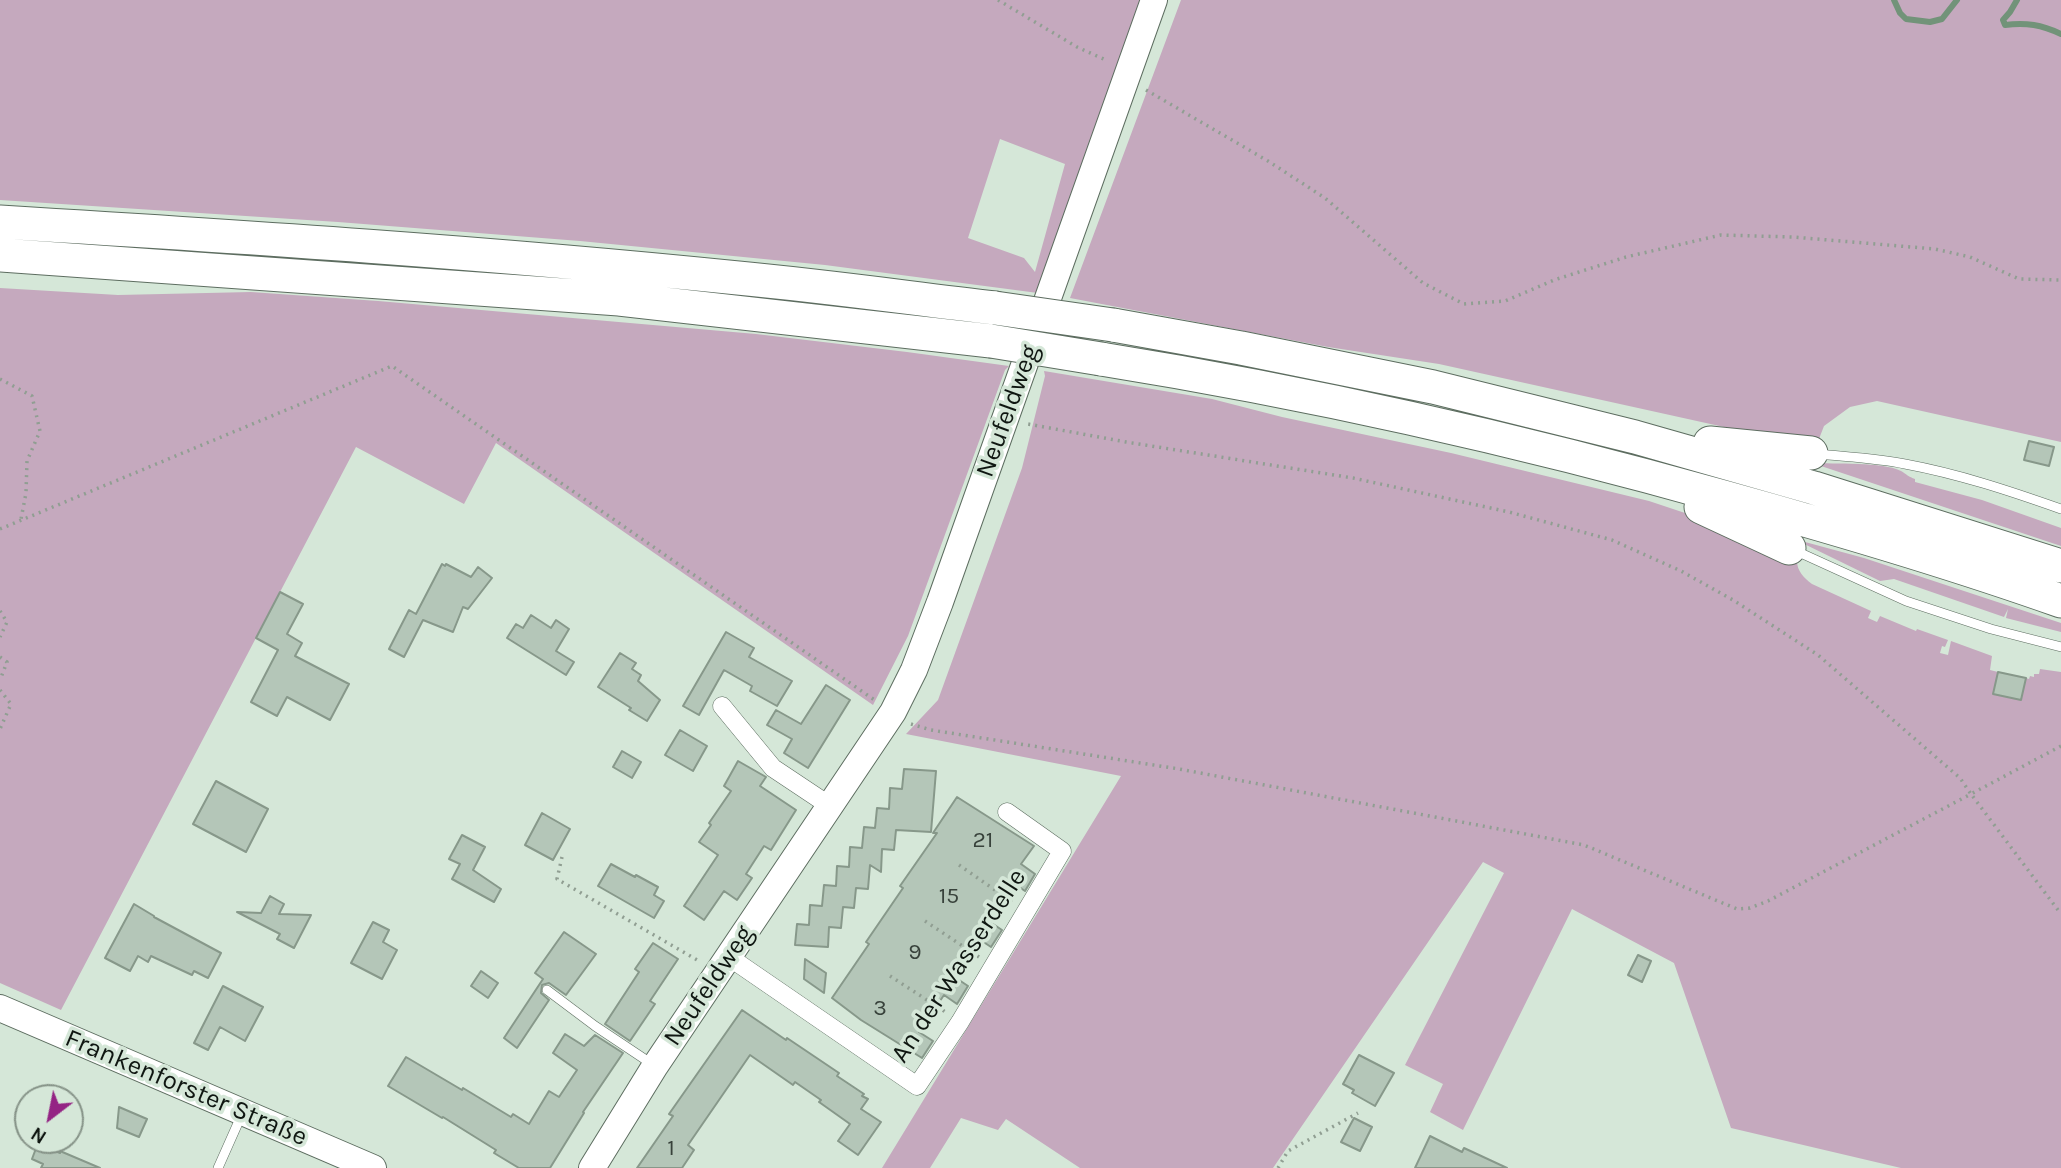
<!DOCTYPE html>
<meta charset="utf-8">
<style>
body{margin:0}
#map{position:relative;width:2061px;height:1168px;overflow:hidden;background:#d5e7d8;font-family:Karla,sans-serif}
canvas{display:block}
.north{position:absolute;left:14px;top:1084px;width:70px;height:70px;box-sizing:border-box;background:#d5e7d8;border:2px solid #869388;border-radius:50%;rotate:212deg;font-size:19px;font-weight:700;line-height:28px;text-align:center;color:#0f1611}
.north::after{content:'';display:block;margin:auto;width:24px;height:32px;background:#942484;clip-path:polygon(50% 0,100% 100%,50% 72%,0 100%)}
</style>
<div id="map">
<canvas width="2061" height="1168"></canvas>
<div class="north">N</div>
</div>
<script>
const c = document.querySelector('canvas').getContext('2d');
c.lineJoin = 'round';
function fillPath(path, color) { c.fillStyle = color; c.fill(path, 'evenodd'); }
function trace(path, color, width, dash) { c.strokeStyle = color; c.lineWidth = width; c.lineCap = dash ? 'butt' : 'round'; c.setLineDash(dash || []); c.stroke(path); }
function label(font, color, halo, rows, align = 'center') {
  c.font = font + ' Karla,sans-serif'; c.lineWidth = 7; c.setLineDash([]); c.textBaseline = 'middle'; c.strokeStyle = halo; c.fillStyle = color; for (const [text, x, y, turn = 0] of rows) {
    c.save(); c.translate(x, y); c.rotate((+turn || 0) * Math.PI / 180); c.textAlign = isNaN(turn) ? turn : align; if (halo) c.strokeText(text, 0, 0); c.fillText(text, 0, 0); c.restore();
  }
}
fillPath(new Path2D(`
 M 0,0 L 1143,0 L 1038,293 L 825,265 L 580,241 L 338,222 L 0,200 ZM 1000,139 L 1065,164 L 1035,272 L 1024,258 L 968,238 Z
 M 1181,0 L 2061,0 L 2061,442 L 1877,401 L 1850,407 L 1824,426 L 1817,444 L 1810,446 L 1439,364 L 1328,347 L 1070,298 Z
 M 0,288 L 118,295 L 251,292 L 378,301 L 756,334 L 907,352 L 1009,366 L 1005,370 L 908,636 L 873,705 L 496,443 L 464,504 L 356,447 L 61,1010 L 0,983 Z
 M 1044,371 L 1212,399 L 1282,417 L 1451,453 L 1649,501 L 1706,520 L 1797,561 C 1797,571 1804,578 1812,584 L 1871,611 L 1868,618 L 1877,622 L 1880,616 L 1916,631 L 1917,629 L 1948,640 L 1945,647 L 1942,646 L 1940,653 L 1948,655 L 1951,641 L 1992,656 L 1990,670 L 1998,672 L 1994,693 L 2026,678 L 2029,679 L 2030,676 L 2034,677 L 2034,674 L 2039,674 L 2040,669 L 2061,672 L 2061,1168 L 1901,1168 L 1731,1128 L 1674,963 L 1572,909 L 1463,1130 L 1430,1112 L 1443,1084 L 1405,1065 L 1504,873 L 1483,862 L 1273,1168 L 1080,1168 L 1006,1119 L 998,1130 L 961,1118 L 930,1168 L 882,1168 L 1121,776 L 906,734 L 938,700 L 1022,468 L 1045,376 Z
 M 1812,463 C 1833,464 1884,462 1901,471 C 1906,474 1909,477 1915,479 L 1915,482 L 1982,500 L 2061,528 L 2061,546 Z
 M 1794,539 L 1864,558 L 2061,623 L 2061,632 L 2006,618 L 2008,609 L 2004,617 L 1894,579 L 1880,581 Z`), '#c5a9be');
trace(new Path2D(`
 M 1894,0 L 1900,13 L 1906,19 L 1930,22 L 1942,19 L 1957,0
 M 2017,0 L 2010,12 L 2003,20 L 2005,25 C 2026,22 2042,25 2061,34`), '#729379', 6);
const building = new Path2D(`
 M 2029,441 L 2054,447 L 2049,466 L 2024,460 Z
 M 442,564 L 445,566 L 446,564 L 471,577 L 478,567 L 492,578 L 468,609 L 463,607 L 453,632 L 423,620 L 404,657 L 389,649 L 409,610 L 416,614 Z
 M 280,592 L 303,604 L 287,634 L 302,643 L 295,656 L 349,684 L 330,720 L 287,697 L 277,716 L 251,702 L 278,650 L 256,638 Z
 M 531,615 L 551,628 L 556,620 L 569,629 L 556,651 L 574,662 L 566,675 L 507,638 L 516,624 L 523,628 Z
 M 726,632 L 754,648 L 749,657 L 792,681 L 777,706 L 750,691 L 752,686 L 724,670 L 699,715 L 683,706 Z
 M 620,653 L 636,663 L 632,669 L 641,675 L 638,681 L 660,700 L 647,721 L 629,710 L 631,708 L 598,687 Z
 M 1998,672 L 2026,678 L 2021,700 L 1993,694 Z
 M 826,685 L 850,700 L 808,768 L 784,753 L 792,739 L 767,725 L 776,710 L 801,724 Z
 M 680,730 L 707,746 L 693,771 L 665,755 Z
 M 622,751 L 641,762 L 632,778 L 613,767 Z
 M 738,761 L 766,777 L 760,786 L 796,810 L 771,850 L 764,846 L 746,874 L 752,878 L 737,900 L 724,891 L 704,920 L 684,906 L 718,855 L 699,842 L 711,825 L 709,823 L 731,791 L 724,786 Z
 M 904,769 L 936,771 L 931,832 L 896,830 L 894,850 L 882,849 L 881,872 L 870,865 L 868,889 L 856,888 L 854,908 L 843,907 L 841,928 L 829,927 L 828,947 L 795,945 L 797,924 L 809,925 L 810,905 L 822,906 L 824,885 L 836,886 L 837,866 L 849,867 L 850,847 L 862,848 L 864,827 L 875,828 L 877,808 L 889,809 L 890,788 L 902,789 Z
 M 216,781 L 268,809 L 246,852 L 193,824 Z
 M 957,797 L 1034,846 L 1021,864 L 1035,874 L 1025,891 L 1013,883 L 987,920 L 1002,930 L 991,947 L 979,939 L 953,976 L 968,986 L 957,1004 L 944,995 L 919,1032 L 933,1041 L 922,1058 L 861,1020 L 832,998 L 869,944 L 866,942 L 903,888 L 900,886 L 937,833 L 933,833 Z
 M 542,813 L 570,829 L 553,860 L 525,845 Z
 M 462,835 L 485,847 L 473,870 L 501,889 L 494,902 L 452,879 L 460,864 L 449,859 Z
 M 611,864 L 635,877 L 636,875 L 658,887 L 654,895 L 664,901 L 654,918 L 598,886 Z
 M 270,896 L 284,904 L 279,914 L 311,915 L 294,948 L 277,939 L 280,934 L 237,912 L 261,913 Z
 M 134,904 L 154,916 L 154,917 L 221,953 L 208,978 L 194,971 L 192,975 L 151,956 L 148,962 L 138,956 L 130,971 L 105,958 Z
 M 373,922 L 389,930 L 383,942 L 397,950 L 382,979 L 351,963 Z
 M 564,932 L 596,954 L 566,995 L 549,983 L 542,985 L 541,993 L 549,1000 L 517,1048 L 504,1038 L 543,979 L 535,973 Z
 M 653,943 L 678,959 L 650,1001 L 655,1004 L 630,1041 L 605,1024 L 639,972 L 635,969 Z
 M 1638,955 L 1651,961 L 1642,982 L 1628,975 Z
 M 805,959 L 826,973 L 824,993 L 804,979 Z
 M 481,971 L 498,983 L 488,998 L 471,986 Z
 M 223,986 L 263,1007 L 245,1041 L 220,1027 L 208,1050 L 194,1043 Z
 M 742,1010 L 786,1040 L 787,1038 L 839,1073 L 837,1076 L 864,1094 L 862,1096 L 868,1099 L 861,1109 L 881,1122 L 858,1155 L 838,1141 L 850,1124 L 819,1102 L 821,1100 L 795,1082 L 793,1085 L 750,1055 L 688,1145 L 694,1150 L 682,1168 L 637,1168 L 673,1116 L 669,1114 Z
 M 565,1034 L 584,1046 L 595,1035 L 623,1053 L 583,1112 L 584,1113 L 550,1168 L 519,1168 L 494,1153 L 496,1150 L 443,1117 L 442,1118 L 388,1086 L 406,1057 L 462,1090 L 463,1088 L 511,1117 L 513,1114 L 529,1124 L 549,1091 L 559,1097 L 577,1070 L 553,1053 Z
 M 1359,1055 L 1394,1073 L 1375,1106 L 1352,1093 L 1354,1090 L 1343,1084 Z
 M 119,1107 L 147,1119 L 139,1137 L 117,1128 Z
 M 1354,1118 L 1372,1127 L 1360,1151 L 1341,1142 Z
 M 1430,1136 L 1462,1152 L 1464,1148 L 1507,1168 L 1415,1168 Z
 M 38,1143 L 60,1153 L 60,1151 L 100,1168 L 41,1168 L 43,1164 L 32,1159 Z`);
fillPath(building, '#b4c6b8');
trace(building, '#87988a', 2);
const service = new Path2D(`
 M 1818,454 C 1847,457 1876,458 1905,464 C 1959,474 2010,491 2061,509
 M 1794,550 L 1906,601 L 1991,629 L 2061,647
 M 547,990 L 595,1026 L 652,1064
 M 218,1168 L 242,1114`);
const minor = new Path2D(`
 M 722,706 L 773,768 L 830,806
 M 729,957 L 917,1086 L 960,1022 L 1062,851 L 1007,812`);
const secondary = new Path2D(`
 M 0,1008 L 373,1168
 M 592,1168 L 655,1066 L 893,712 L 914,670 L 940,602 L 1154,0`);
const motorway = new Path2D(`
 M 0,222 C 246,237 492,253 738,278 C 824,286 909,298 995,308
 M 0,255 L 619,299 L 991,341
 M 1113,325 L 1241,348 L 1433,387 L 1635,437 L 1814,488 L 2061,566
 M 1101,359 C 1313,393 1521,440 1727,498 C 1839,529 1951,562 2061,601
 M 1710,443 L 1811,453
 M 1701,507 L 1789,548`);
trace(service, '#5d6d60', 10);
trace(minor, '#5d6d60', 19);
trace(secondary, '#5d6d60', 28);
trace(motorway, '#5d6d60', 35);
trace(new Path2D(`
 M 998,0 L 1077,47 L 1108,61
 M 1146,90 L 1268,161 L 1325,198 L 1423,283 L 1464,304 L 1505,301 L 1554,280 L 1626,257 L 1721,235 L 1793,237 L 1935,249 L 1970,257 L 2019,279 L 2061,280
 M 0,379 L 32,396 L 40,431 L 27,461 L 26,493 L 21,519
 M 0,529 L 392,366 L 876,701
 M 0,611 L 7,622 L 0,637
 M 0,657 L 7,662 L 0,680
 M 0,690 L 11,704 L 0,729
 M 911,724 L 931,730 L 1179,769 L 1584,845 L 1737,909 L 1750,908 L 1768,901 L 1971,794 L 1960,778 L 1818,655 L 1733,600 L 1681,571 L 1612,540 L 1509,512 L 1353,478 L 1126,442 L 1028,424
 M 2061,746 L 1971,794 L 2061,914
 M 562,857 L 557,879 L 699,961
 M 959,865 L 1012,902
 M 925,921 L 979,957
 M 890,976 L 947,1013
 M 1278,1168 L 1288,1151 L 1358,1113`), '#909e92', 3.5, [2, 5]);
trace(service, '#fff', 9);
trace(minor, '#fff', 18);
trace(secondary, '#fff', 26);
trace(motorway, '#fff', 33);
const motorwayBridge = new Path2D(`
 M 995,308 L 1113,325
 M 991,341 L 1101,359`);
trace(motorwayBridge, '#5d6d60', 35, []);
trace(motorwayBridge, '#fff', 33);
label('23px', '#38423b', null, [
 ["21",983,840],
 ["15",949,896],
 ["9",915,952],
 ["3",880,1008],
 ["1",671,1148]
]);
label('26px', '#0f1611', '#d5e7d8', [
 ["Neufeldweg",1008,411,-70],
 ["An der Wasserdelle",959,966,-57],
 ["Neufeldweg",709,986,-56],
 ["Frankenforster Straße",186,1088,23]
]);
</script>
